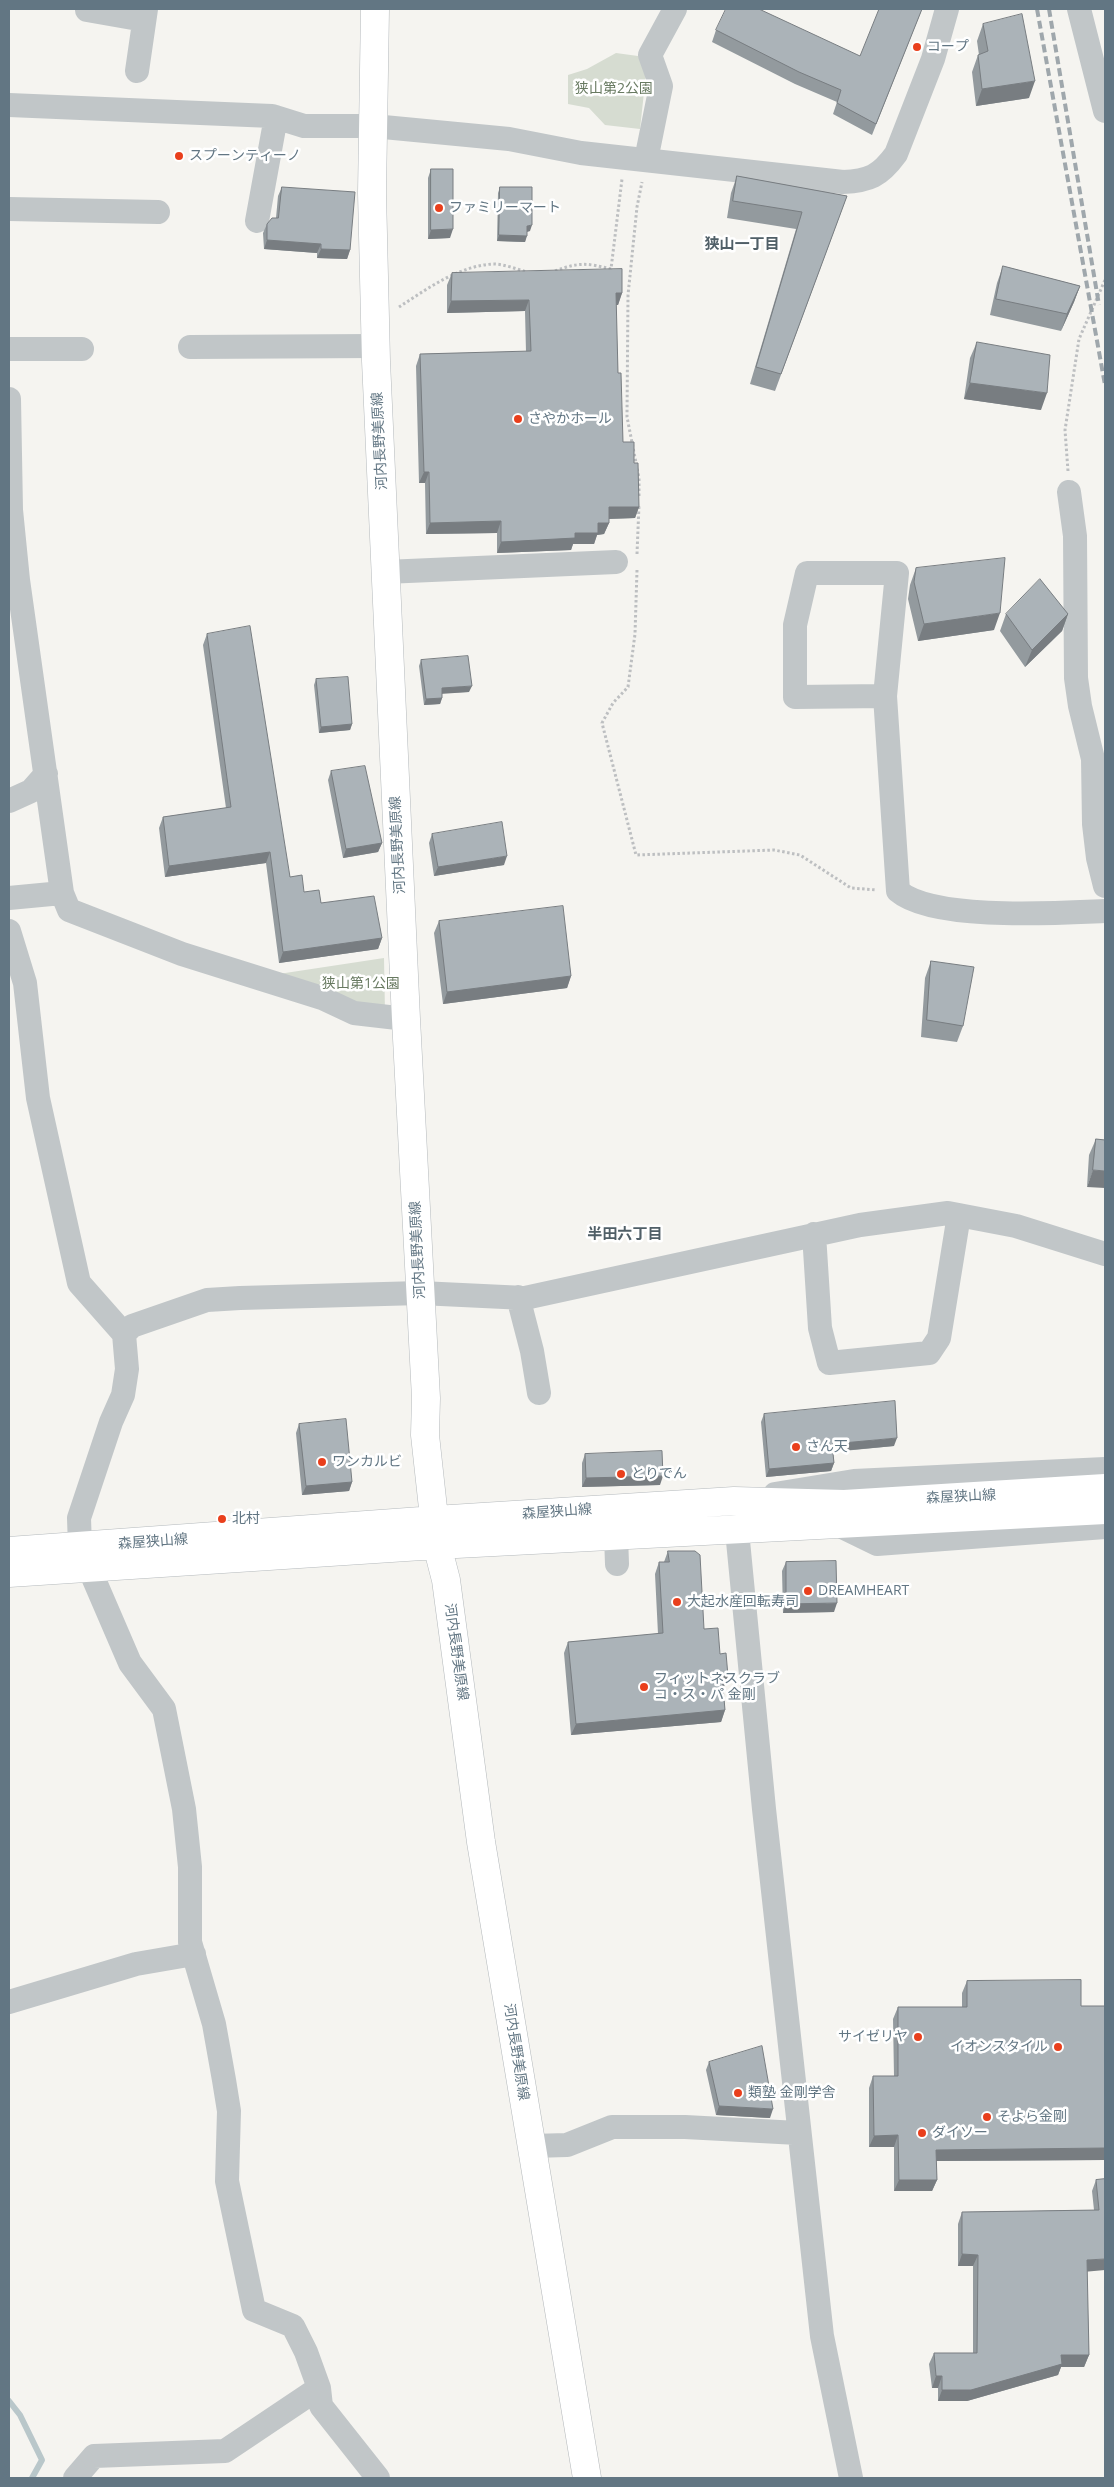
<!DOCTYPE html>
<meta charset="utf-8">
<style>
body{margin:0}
#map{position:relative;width:1114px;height:2487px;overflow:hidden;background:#f5f4f0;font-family:"Open Sans",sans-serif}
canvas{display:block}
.frame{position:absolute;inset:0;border:10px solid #627683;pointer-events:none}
</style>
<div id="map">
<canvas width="1114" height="2487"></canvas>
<div class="frame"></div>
</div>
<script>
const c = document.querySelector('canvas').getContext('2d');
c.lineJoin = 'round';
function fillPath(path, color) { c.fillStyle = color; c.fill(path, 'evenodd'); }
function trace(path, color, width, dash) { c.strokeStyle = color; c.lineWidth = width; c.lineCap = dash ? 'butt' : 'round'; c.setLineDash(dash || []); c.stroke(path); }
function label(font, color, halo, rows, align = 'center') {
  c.font = font + ' "Open Sans","Noto Sans JP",sans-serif'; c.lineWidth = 5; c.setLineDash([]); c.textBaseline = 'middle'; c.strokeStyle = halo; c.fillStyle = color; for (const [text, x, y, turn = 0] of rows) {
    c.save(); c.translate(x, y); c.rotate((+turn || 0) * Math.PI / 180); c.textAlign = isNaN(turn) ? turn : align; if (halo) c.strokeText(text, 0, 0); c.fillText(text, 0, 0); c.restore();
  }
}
fillPath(new Path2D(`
 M 616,53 L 638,56 L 646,74 L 640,129 L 605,125 L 589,108 L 568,104 L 568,75 L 587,69 Z
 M 384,958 L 385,1013 L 272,975 Z`), '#d6dcd1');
trace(new Path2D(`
 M 9,2401 L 20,2415 L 42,2460 L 32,2478`), '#b9c7ca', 6);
const major = new Path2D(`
 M 375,9 L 372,193 L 376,361 L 406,1019 L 426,1398 L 425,1435 L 437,1545 L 446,1580 L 481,1842 L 587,2478
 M 9,1551 L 435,1520 L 734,1501 L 844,1504 L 1105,1488
 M 9,1573 L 437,1545 L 1105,1510`);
trace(major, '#b4b9bc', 29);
trace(new Path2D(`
 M 555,271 C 579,262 587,263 611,269 L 622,179
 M 399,307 C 427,289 458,266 493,264 C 504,264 516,269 527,272
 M 1068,471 L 1065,430 L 1079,339 L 1105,280
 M 639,496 L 639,478 L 627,417 L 628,295 L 637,207 L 642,182
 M 637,554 L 639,505
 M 637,570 L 635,634 L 628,687 L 613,703 L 602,723 L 636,855 L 774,850 L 800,855 L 851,888 L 877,890`), '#bdbfc1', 3, [2.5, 2.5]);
trace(new Path2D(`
 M 1079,9 L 1105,111
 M 87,10 L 144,20
 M 137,71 L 146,9
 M 9,105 L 272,116 L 304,126 L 373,126 L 509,139 L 581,153 L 843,182 C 869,181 880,176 896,154 L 933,59 L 947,9
 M 646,160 L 661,86 L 650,55 L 675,9
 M 9,209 L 158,212
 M 257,221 L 276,117
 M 190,347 L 375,346
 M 9,349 L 82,349
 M 9,399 L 11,510 L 18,580 L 62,893 L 9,898
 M 1069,492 L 1075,536 L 1076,678 L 1080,706 L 1093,759 L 1094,824 L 1098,858 L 1105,886
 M 385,572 L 616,562
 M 885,696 L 795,697 L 795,625 L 807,573 L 897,573 L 885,696 L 898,891 C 933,921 1057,913 1105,911
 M 9,801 L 31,791 L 46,774
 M 62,893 L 69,910 L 182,954 L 322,998 L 354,1013 L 406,1019
 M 9,931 L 25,983 L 38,1098 L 79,1283 L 124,1334
 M 814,1234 L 820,1328 L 829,1363 L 929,1353 L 939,1338 L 959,1215
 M 518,1297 L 532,1351 L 539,1393
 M 775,1494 L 854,1481 L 1105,1469
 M 735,1510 L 764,1809 L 822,2336 L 851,2478
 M 838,1525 L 877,1544 L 1105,1527
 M 616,1536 L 617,1564
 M 9,2002 L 136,1964 L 194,1954
 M 532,2146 L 567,2145 L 612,2127 L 685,2127 L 798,2133
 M 75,2478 L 94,2456 L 225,2451 L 319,2388
 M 378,2478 L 321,2406 L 319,2388 L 306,2352 L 293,2326 L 254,2310 L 227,2181 L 229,2111 L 224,2080 L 214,2024 L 190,1942 L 190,1867 L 184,1809 L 164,1709 L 130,1663 L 80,1547 L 79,1518 L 111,1422 L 123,1395 L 127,1369 L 124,1334 L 132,1326 L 207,1300 L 240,1298 L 420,1293 L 525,1298 L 860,1225 L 948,1213 L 1016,1226 L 1105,1254`), '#c1c6c8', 24);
trace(major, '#fff', 28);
trace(new Path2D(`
 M 1037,9 L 1105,385
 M 1049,9 L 1099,305`), '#9fa7ac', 4, [8, 4]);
fillPath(new Path2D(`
 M 922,9 L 872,135 L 833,114 L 837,102 L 795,84 L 712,42 L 716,30 L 860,56 Z
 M 983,24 L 1029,98 L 976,106 L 972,72 L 978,55 L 979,55 L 977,41 Z
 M 431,169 L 450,238 L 428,239 L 428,178 Z
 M 737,176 L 847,196 L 775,391 L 750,384 L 796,229 L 727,218 L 731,193 Z
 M 282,187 L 350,250 L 347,259 L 317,258 L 317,253 L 264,249 L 263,233 L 267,224 L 276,218 L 278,196 Z
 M 500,187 L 530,231 L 527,232 L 525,242 L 497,241 L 498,193 Z
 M 1003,266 L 1080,286 L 1074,302 L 1061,331 L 990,315 L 997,283 Z
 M 452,273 L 622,293 L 618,305 L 616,305 L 618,373 L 623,442 L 634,463 L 639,507 L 635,518 L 609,519 L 609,523 L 604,534 L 597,535 L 594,544 L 573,544 L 571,550 L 497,553 L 497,533 L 426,534 L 425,483 L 419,483 L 416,366 L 420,354 L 526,352 L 525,311 L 447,313 L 447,285 Z
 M 977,342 L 1041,410 L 964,399 L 970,358 Z
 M 916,568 L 994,630 L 918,641 L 908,599 L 910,585 Z
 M 1006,614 L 1068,614 L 1062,631 L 1025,667 L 1000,631 Z
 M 207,634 L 290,877 L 304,892 L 321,903 L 382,938 L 378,949 L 279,963 L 266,863 L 165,877 L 159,828 L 163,817 L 226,808 L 203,645 Z
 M 421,660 L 469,692 L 442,693 L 442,698 L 440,704 L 424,705 L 419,666 Z
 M 316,679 L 352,724 L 350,730 L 319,733 L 314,685 Z
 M 331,771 L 382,843 L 378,852 L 343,858 L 328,780 Z
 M 432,834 L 504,865 L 434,876 L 429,843 Z
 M 439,921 L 571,976 L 567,988 L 443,1004 L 434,933 Z
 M 931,961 L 963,1026 L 957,1042 L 921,1037 L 925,978 Z
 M 1096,1139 L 1105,1140 L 1087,1187 L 1089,1155 Z
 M 764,1414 L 894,1446 L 833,1452 L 834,1463 L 831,1471 L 766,1477 L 761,1422 Z
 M 299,1424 L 352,1482 L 349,1491 L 302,1495 L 296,1433 Z
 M 585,1454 L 660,1485 L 582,1487 L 582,1463 Z
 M 668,1551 L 704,1629 L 720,1654 L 724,1687 L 723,1687 L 725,1710 L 721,1722 L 571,1735 L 564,1653 L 568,1642 L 658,1634 L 655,1574 L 659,1562 L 664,1562 Z
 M 786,1562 L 834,1612 L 783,1613 L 782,1571 Z
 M 967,1981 L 1081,2006 L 1105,2006 L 1105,2160 L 936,2161 L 937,2180 L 932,2191 L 894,2191 L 894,2147 L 869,2147 L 869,2088 L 873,2076 L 894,2076 L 893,2019 L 898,2007 L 962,2007 L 962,1993 Z
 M 709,2062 L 770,2118 L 716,2115 L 706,2070 Z
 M 1105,2179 L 1087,2271 L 1089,2355 L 1084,2367 L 1061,2367 L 1058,2375 L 967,2401 L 938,2401 L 938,2388 L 932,2388 L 929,2364 L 934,2353 L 973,2353 L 973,2266 L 958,2266 L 958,2224 L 962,2212 L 1094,2210 L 1092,2191 L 1096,2180 Z`), '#939a9e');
fillPath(new Path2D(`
 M 1035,81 L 1029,98 L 976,106 L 982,89 Z
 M 532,225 L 530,231 L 525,232 L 527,226 Z
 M 453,229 L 450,238 L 428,239 L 431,230 Z
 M 499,235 L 527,236 L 525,242 L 497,241 Z
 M 267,240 L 321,244 L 317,253 L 264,249 Z
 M 321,249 L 350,250 L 347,259 L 317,258 Z
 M 1080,286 L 1074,302 L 1061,331 L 1067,314 Z
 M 616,293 L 622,293 L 618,305 L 611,305 Z
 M 529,300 L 525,311 L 447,313 L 451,301 Z
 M 970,383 L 1047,393 L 1041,410 L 964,399 Z
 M 424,472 L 429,472 L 425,483 L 419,483 Z
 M 609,507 L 639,507 L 635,518 L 605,519 Z
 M 501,521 L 497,533 L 426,534 L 430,523 Z
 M 598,523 L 609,523 L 604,534 L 597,535 L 594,544 L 573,544 L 571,550 L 497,553 L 501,542 Z
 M 1000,613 L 994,630 L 918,641 L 924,624 Z
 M 1068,614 L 1062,631 L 1025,667 L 1032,650 Z
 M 472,686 L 469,692 L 440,694 L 442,688 Z
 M 442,698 L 440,704 L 424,705 L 426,699 Z
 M 352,724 L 350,730 L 319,733 L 321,727 Z
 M 382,843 L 378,852 L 343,858 L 346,849 Z
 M 270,852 L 266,863 L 165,877 L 169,866 Z
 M 507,856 L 504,865 L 434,876 L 438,867 Z
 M 382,938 L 378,949 L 279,963 L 283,952 Z
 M 571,976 L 567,988 L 443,1004 L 447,992 Z
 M 1093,1170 L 1105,1171 L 1105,1188 L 1087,1187 Z
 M 897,1438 L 894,1446 L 829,1452 L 832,1444 Z
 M 834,1463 L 831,1471 L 766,1477 L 769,1469 Z
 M 663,1476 L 660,1485 L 582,1487 L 586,1478 Z
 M 352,1482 L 349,1491 L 302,1495 L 306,1486 Z
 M 837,1603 L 834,1612 L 783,1613 L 786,1604 Z
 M 722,1676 L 728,1676 L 724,1687 L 718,1688 Z
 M 725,1710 L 721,1722 L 571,1735 L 576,1724 Z
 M 719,2106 L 773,2109 L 770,2118 L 716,2115 Z
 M 898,2135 L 894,2147 L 869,2147 L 874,2136 Z
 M 1105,2148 L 1105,2160 L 932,2161 L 936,2150 Z
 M 899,2180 L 937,2180 L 932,2191 L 894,2191 Z
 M 962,2254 L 978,2255 L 973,2266 L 958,2266 Z
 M 1105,2259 L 1105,2270 L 1083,2272 L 1087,2260 Z
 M 1061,2355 L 1089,2355 L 1084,2367 L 1061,2367 L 1058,2375 L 967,2401 L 938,2401 L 942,2390 Z
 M 936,2376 L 942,2376 L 938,2388 L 932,2388 Z`), '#787d81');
const building = new Path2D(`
 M 726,9 L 759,9 L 860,56 L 879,9 L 922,9 L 876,124 L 837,103 L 841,90 L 799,72 L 716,30 Z
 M 1022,14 L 1035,81 L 982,89 L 978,55 L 988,51 L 983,24 Z
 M 431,169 L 453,169 L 453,229 L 431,230 Z
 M 737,176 L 847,196 L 781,374 L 756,367 L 802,212 L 733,201 Z
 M 282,187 L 355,192 L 350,250 L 321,249 L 321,244 L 267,240 L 267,224 L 272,218 L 278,218 Z
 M 500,187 L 532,187 L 532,225 L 527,226 L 527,236 L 499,235 Z
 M 1003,266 L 1080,286 L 1067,314 L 996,299 Z
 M 622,269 L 622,293 L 616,293 L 618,373 L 621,373 L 623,442 L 634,442 L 634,463 L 638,463 L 639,507 L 609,507 L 609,523 L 598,523 L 598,533 L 575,533 L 575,538 L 501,542 L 501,521 L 430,523 L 429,472 L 424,472 L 420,354 L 531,351 L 529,300 L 451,301 L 452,273 Z
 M 977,342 L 1050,355 L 1047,393 L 970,383 Z
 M 1005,558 L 1000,613 L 924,624 L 914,582 L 916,568 Z
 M 1040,579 L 1068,614 L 1032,650 L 1006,614 Z
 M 250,626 L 290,877 L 302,875 L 304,892 L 319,890 L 321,903 L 374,896 L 382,938 L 283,952 L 270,852 L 169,866 L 163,817 L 231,807 L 207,634 Z
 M 468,656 L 472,686 L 442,688 L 442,698 L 426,699 L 421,660 Z
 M 348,677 L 352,724 L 321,727 L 316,679 Z
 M 365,766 L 382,843 L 346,849 L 331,771 Z
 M 502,822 L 507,856 L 438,867 L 432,834 Z
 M 563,906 L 571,976 L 447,992 L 439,921 Z
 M 931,961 L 974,967 L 963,1026 L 927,1020 Z
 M 1096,1139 L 1105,1140 L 1105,1171 L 1093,1170 Z
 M 895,1401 L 897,1438 L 832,1444 L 834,1463 L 769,1469 L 764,1414 Z
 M 346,1419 L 352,1482 L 306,1486 L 299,1424 Z
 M 662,1451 L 663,1476 L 586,1478 L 585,1454 Z
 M 668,1551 L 695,1551 L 700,1555 L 704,1629 L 718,1628 L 720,1654 L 726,1653 L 728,1676 L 722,1676 L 725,1710 L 576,1724 L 568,1642 L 663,1633 L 659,1562 L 669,1562 Z
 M 836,1561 L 837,1603 L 786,1604 L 786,1562 Z
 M 1081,1980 L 1081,2006 L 1105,2006 L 1105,2148 L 936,2150 L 937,2180 L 899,2180 L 898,2135 L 874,2136 L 873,2076 L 898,2076 L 898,2007 L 967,2007 L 967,1981 Z
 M 762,2046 L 773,2109 L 719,2106 L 709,2062 Z
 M 1105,2179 L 1105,2259 L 1087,2260 L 1089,2355 L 1061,2355 L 1062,2364 L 971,2390 L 942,2390 L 942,2376 L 936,2376 L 934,2353 L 977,2353 L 978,2255 L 962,2254 L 962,2212 L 1099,2210 L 1096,2180 Z`);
fillPath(building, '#abb3b8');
trace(building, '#787d81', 1);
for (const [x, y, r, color] of [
 [917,47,5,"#e93f1c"],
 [179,156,5,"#e93f1c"],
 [439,208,5,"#e93f1c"],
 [518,419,5,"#e93f1c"],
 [796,1447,5,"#e93f1c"],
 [322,1462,5,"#e93f1c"],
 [621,1474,5,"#e93f1c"],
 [222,1519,5,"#e93f1c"],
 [808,1591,5,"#e93f1c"],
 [677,1602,5,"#e93f1c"],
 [644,1687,5,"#e93f1c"],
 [918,2037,5,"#e93f1c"],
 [1058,2047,5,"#e93f1c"],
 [738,2093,5,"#e93f1c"],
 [987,2117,5,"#e93f1c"],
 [922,2133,5,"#e93f1c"]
]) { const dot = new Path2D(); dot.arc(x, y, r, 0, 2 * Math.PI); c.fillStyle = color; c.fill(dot); trace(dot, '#fff', 2); }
label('14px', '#627683', '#fff', [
 ["コープ",927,47],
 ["スプーンティーノ",189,156],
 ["ファミリーマート",449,208],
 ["さやかホール",528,419],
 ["さん天",806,1447],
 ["ワンカルビ",332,1462],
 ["とりでん",631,1474],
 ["北村",232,1519],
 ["DREAMHEART",818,1591],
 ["大起水産回転寿司",687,1602],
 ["フィットネスクラブ",654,1679],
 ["コ・ス・パ 金剛",654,1695],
 ["サイゼリヤ",908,2037,"right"],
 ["イオンスタイル",1048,2047,"right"],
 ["類塾 金剛学舎",748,2093],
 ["そよら金剛",997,2117],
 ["ダイソー",932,2133]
], 'left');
label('14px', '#687a61', '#fff', [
 ["狭山第2公園",614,89],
 ["狭山第1公園",361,984]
]);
label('14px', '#627683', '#fff', [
 ["河内長野美原線",380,441,-93],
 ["河内長野美原線",398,845,-93],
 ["河内長野美原線",418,1250,-93],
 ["森屋狭山線",961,1497,-3],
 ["森屋狭山線",557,1512,-4],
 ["森屋狭山線",153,1542,-4],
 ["河内長野美原線",456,1652,82],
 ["河内長野美原線",516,2052,81]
]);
label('bold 15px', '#505f67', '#fff', [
 ["狭山一丁目",742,245],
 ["半田六丁目",625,1235]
]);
</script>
